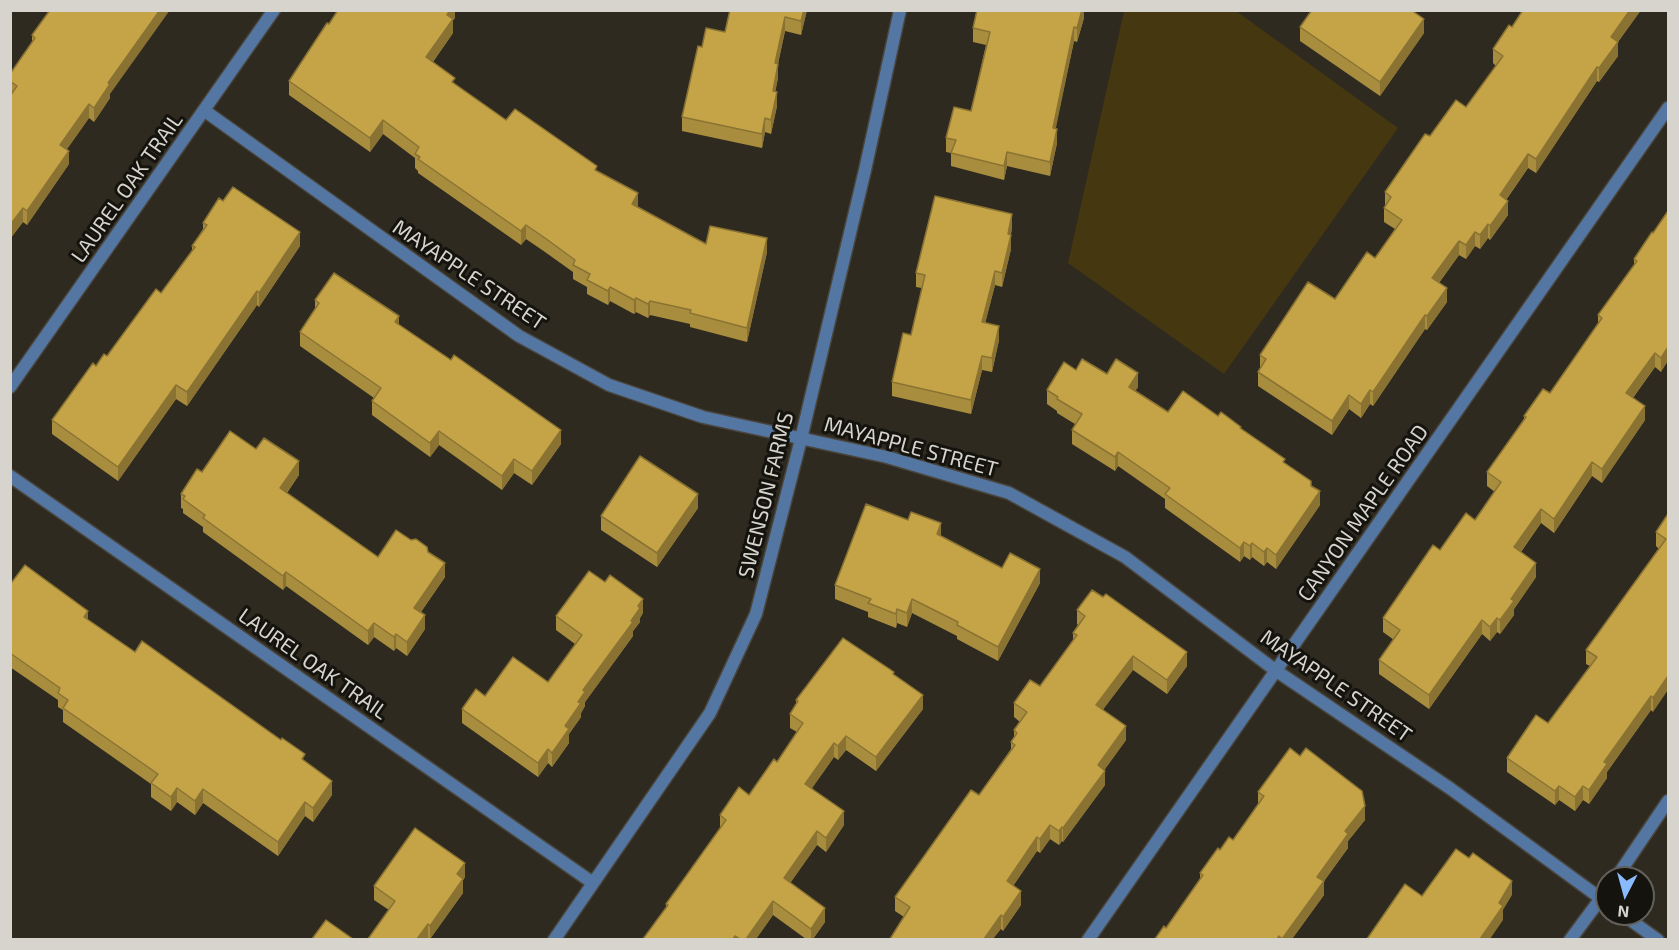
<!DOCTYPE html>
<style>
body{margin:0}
#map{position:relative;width:1679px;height:950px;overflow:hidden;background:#2e2a20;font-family:"Exo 2",sans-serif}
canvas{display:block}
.frame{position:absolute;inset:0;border:12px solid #d6d4cd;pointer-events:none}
.north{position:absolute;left:1595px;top:866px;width:60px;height:60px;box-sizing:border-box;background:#15130e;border:2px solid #62605a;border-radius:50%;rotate:186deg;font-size:16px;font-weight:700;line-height:24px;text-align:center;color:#d6d4cd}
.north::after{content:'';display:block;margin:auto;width:21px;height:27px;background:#89bafc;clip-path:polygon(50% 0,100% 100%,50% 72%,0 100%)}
</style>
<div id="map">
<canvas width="1679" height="950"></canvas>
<div class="frame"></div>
<div class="north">N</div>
</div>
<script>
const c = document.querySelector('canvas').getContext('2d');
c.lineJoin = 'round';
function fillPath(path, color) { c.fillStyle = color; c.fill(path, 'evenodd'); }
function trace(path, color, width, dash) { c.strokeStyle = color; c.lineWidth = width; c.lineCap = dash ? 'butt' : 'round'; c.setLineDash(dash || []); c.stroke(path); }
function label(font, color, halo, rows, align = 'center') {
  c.font = font + ' "Exo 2",sans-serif'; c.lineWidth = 6; c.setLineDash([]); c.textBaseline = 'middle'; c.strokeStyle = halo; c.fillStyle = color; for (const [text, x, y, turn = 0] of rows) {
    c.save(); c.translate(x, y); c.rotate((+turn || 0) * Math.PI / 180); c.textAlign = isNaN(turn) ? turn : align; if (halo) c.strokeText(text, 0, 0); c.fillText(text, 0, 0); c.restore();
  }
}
fillPath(new Path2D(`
 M 1124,11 L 1236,11 L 1398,128 L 1224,374 L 1068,263 Z`), '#45370f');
const street = new Path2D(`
 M 205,111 L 519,336 L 609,385 L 703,417 L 887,457 L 1009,493 L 1125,557 L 1275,670 L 1451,789 L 1607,903
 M 10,387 L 274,10
 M 10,476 L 593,883
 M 1616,878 L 1668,801
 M 1622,914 L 1658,940
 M 554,940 L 710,713 L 756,614 L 801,439 L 865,170 L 900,10
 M 1088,940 L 1668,108
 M 1570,940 L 1607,890`);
trace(street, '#49453c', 15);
trace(street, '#5476a2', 12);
fillPath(new Path2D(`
 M 455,10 L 455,18 L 453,20 L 453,33 L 433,62 L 455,84 L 506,120 L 597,171 L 637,207 L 706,244 L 767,252 L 747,342 L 690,327 L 690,324 L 650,315 L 648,318 L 636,312 L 634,314 L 610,301 L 608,305 L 587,294 L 587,287 L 573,279 L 573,272 L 545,252 L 526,239 L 521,245 L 418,173 L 418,171 L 415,168 L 415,158 L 383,134 L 370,152 L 289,95 L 289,81 L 329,24 Z
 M 730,10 L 807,10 L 801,35 L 785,31 L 778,64 L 778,78 L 775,91 L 777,106 L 771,134 L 765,132 L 762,148 L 682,131 L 682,117 L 702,47 L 725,32 Z
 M 1084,10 L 1084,18 L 1077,42 L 1074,41 L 1055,129 L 1057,143 L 1050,176 L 1007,166 L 1004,180 L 951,166 L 951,153 L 946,152 L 946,138 L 971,111 L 986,45 L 973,42 L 973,28 Z
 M 1523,10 L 1641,10 L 1618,42 L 1618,56 L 1599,82 L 1597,81 L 1536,173 L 1528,168 L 1506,200 L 1508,215 L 1490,240 L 1488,238 L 1480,249 L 1475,246 L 1466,259 L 1459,255 L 1439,283 L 1447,302 L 1427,330 L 1425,329 L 1373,406 L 1370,404 L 1361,418 L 1349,409 L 1332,435 L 1258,386 L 1258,372 L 1260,368 L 1260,355 L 1335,299 L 1375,258 L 1395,229 L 1384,222 L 1384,208 L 1385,206 L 1385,192 L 1430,136 L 1466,107 L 1496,66 L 1493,63 L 1493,49 L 1512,27 Z
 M 1300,27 L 1424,33 L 1380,96 L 1300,41 Z
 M 32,35 L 110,94 L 110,98 L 94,122 L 89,118 L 67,149 L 69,164 L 27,225 L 23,222 L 10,239 L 10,74 L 32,43 Z
 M 1668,211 L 1661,372 L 1655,367 L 1633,398 L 1645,420 L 1602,483 L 1592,476 L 1554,533 L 1541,523 L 1521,552 L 1536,577 L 1514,609 L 1514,615 L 1500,634 L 1497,632 L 1490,641 L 1482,634 L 1429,709 L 1379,674 L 1379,660 L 1394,640 L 1383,632 L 1383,618 L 1440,550 L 1475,520 L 1495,492 L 1487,486 L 1487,472 L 1524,419 L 1524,416 L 1550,393 L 1598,324 L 1598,315 L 1634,266 L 1634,259 L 1653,233 Z
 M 203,223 L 300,246 L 259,307 L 257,305 L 187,406 L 176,399 L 118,481 L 52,434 L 52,420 L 96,366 L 107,356 L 161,293 L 192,250 L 192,246 L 203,229 Z
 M 1012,228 L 1011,234 L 1011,249 L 1002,287 L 995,285 L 985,323 L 999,340 L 992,372 L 982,370 L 971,414 L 892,396 L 892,382 L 911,335 L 922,288 L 916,287 L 916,273 Z
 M 315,300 L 399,325 L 561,444 L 532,485 L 514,473 L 502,490 L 439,445 L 430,457 L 372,415 L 372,401 L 374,398 L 300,346 L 300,332 L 315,309 Z
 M 1076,370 L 1107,374 L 1138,387 L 1135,391 L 1168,412 L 1218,416 L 1241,429 L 1311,486 L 1320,505 L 1276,569 L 1267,562 L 1264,566 L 1252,557 L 1250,560 L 1244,556 L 1240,562 L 1165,508 L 1165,499 L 1118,466 L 1115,471 L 1072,444 L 1072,430 L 1075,424 L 1057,413 L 1057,411 L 1047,404 L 1047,390 Z
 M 256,449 L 299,475 L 287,493 L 378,557 L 428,552 L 445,577 L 421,612 L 425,629 L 407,656 L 396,648 L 394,651 L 374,637 L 368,645 L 286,586 L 283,590 L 203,532 L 203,527 L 183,513 L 183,509 L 181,508 L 181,494 L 202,472 Z
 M 698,508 L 657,567 L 601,530 L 601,516 Z
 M 1668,514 L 1653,712 L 1651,710 L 1607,772 L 1607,778 L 1589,804 L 1583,800 L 1575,811 L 1559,800 L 1555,805 L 1507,772 L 1507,758 L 1548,723 L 1590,666 L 1586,664 L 1586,650 L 1659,549 L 1656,546 L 1656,532 Z
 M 941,536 L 1002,568 L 1040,583 L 998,661 L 957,639 L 957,636 L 912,613 L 907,627 L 897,623 L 896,628 L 868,617 L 868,612 L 835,599 L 835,585 Z
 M 10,581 L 88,620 L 135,652 L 305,762 L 332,795 L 313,822 L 305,816 L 278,856 L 203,803 L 195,815 L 177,802 L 171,811 L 151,797 L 151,784 L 63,722 L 63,710 L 58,707 L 58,700 L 10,667 Z
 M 1077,610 L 1187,666 L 1167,694 L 1133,670 L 1103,709 L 1126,740 L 1104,770 L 1105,785 L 1063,842 L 1062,841 L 1059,845 L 1050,839 L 1040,853 L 1037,851 L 1013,886 L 1021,905 L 1003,931 L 1001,929 L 904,917 L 895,911 L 895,897 L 979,795 L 1011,749 L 1011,742 L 1014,739 L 1014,730 L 1020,722 L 1014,717 L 1014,703 L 1040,686 L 1073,640 L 1073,633 L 1078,625 L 1077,624 Z
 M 643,613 L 640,618 L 640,622 L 633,631 L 633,636 L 585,702 L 585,706 L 581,713 L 581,717 L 569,734 L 569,743 L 552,767 L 548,763 L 538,777 L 462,723 L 462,709 L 485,696 L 548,682 L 575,644 L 556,630 L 556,616 Z
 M 894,675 L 923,709 L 876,771 L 846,750 L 838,760 L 834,757 L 812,788 L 844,825 L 826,852 L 817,845 L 790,883 L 825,922 L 813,939 L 806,939 L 773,915 L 756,939 L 643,939 L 666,908 L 666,904 L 720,829 L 720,815 L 749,795 L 777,762 L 797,732 L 790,728 L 790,714 L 796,704 L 796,700 Z
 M 1258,792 L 1365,820 L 1348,841 L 1348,848 L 1324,881 L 1324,895 L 1292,939 L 1155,939 L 1166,928 L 1200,879 L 1200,873 L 1220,850 L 1233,840 L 1258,805 Z
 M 465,877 L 463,880 L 463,893 L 430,939 L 428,938 L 427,939 L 368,939 L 389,910 L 374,900 L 374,886 Z`), '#a98d3e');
fillPath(new Path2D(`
 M 160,10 L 170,10 L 110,94 L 110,98 L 94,122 L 94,108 L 108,83 Z
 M 450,10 L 455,10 L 455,18 L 453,20 L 453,33 L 426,71 L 426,57 Z
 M 804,10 L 807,10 L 801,35 L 801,21 Z
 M 1082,10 L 1084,10 L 1084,18 L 1077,42 L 1077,28 Z
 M 1630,10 L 1641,10 L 1611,51 L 1611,37 Z
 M 785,17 L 785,31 L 775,77 L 775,63 Z
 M 1424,19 L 1424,33 L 1380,96 L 1380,82 Z
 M 1074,27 L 1074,41 L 1053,142 L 1053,128 Z
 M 1618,42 L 1618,56 L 1599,82 L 1599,68 Z
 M 778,64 L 778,78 L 773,105 L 773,91 Z
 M 1597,67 L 1597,81 L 1536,173 L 1536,159 Z
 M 777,92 L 777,106 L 771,134 L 771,120 Z
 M 89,104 L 89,118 L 60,159 L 60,145 Z
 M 765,118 L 765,132 L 762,148 L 762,134 Z
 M 383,120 L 383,134 L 370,152 L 370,138 Z
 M 1057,129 L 1057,143 L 1050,176 L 1050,162 Z
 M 69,151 L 69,164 L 27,225 L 27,211 Z
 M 1007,152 L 1007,166 L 1004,180 L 1004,166 Z
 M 1528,154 L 1528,168 L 1500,209 L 1500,195 Z
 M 638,193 L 638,207 L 632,218 L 632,204 Z
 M 1508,201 L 1508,215 L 1490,240 L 1490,226 Z
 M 23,208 L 23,222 L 10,239 L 10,225 Z
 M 1012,214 L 1012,228 L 1008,248 L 1008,234 Z
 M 1488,224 L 1488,238 L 1480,249 L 1480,235 Z
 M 526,225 L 526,239 L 521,245 L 521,231 Z
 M 300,232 L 300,246 L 259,307 L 259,293 Z
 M 1475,232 L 1475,246 L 1466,259 L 1466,245 Z
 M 1011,235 L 1011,249 L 1002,287 L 1002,273 Z
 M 767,238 L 767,252 L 747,342 L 747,328 Z
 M 1459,241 L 1459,255 L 1432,292 L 1432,278 Z
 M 995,271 L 995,285 L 982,336 L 982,322 Z
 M 610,287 L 610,301 L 608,305 L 608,291 Z
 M 1447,288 L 1447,302 L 1427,330 L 1427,316 Z
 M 257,291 L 257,305 L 187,406 L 187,392 Z
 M 636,298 L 636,312 L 634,314 L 634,300 Z
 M 650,301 L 650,315 L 648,318 L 648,304 Z
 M 1425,315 L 1425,329 L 1373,406 L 1373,392 Z
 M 399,316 L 399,330 L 395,322 Z
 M 999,326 L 999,340 L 992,372 L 992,358 Z
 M 1668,347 L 1668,361 L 1661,372 L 1661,358 Z
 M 1655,353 L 1655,367 L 1626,407 L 1626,393 Z
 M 982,356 L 982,370 L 971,414 L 971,400 Z
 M 1138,373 L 1138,387 L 1129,401 L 1129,387 Z
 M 176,385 L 176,399 L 118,481 L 118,467 Z
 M 1370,390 L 1370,404 L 1361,418 L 1361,404 Z
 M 1349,395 L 1349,409 L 1332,435 L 1332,421 Z
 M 1645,406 L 1645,420 L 1602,483 L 1602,469 Z
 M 561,430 L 561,444 L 532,485 L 532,471 Z
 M 439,431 L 439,445 L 430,457 L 430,443 Z
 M 1118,452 L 1118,466 L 1115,471 L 1115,457 Z
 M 514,459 L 514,473 L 502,490 L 502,476 Z
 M 299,461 L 299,475 L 280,502 L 280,488 Z
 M 1592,462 L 1592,476 L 1554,533 L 1554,519 Z
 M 1320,491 L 1320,505 L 1276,569 L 1276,555 Z
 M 698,494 L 698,508 L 657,567 L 657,553 Z
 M 1541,509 L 1541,523 L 1514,561 L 1514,547 Z
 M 941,523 L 941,537 L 937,534 Z
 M 1244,542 L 1244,556 L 1240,562 L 1240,548 Z
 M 1252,543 L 1252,557 L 1250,560 L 1250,546 Z
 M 1267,548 L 1267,562 L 1264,566 L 1264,552 Z
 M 445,563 L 445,577 L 414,622 L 414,608 Z
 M 1536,563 L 1536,577 L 1514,609 L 1514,615 L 1500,634 L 1500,620 L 1511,599 Z
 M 1040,569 L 1040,583 L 998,661 L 998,647 Z
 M 286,572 L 286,586 L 283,590 L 283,576 Z
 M 643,599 L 643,613 L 640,618 L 640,622 L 633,631 L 633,636 L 585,702 L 585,706 L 581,713 L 581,717 L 569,734 L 569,743 L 552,767 L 552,753 L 565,726 L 583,690 L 631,621 L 638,606 Z
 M 912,599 L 912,613 L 907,627 L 907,613 Z
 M 897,609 L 897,623 L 896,628 L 896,614 Z
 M 88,611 L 88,625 L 84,617 Z
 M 425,615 L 425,629 L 407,656 L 407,642 Z
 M 1497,618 L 1497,632 L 1490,641 L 1490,627 Z
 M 1482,620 L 1482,634 L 1429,709 L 1429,695 Z
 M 374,623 L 374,637 L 368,645 L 368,631 Z
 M 396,634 L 396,648 L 394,651 L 394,637 Z
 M 1187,652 L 1187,666 L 1167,694 L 1167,680 Z
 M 1133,656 L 1133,670 L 1096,719 L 1096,705 Z
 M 1668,676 L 1668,690 L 1653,712 L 1653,698 Z
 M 923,695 L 923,709 L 876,771 L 876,757 Z
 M 1651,696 L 1651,710 L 1607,772 L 1607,778 L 1589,804 L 1589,790 L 1604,762 Z
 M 1126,726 L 1126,740 L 1098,779 L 1098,765 Z
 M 846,736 L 846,750 L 838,760 L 838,746 Z
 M 834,743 L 834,757 L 805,798 L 805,784 Z
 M 548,749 L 548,763 L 538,777 L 538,763 Z
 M 1105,771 L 1105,785 L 1063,842 L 1063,828 Z
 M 332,781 L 332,795 L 313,822 L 313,808 Z
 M 1559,786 L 1559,800 L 1555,805 L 1555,791 Z
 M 1583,786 L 1583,800 L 1575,811 L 1575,797 Z
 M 177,788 L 177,802 L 171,811 L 171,797 Z
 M 203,789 L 203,803 L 195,815 L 195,801 Z
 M 305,802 L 305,816 L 278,856 L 278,842 Z
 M 1365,806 L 1365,820 L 1348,841 L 1348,848 L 1317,891 L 1317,877 L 1345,831 Z
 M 844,811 L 844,825 L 826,852 L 826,838 Z
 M 1050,825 L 1050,839 L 1040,853 L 1040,839 Z
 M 1062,827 L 1062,841 L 1059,845 L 1059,831 Z
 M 817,831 L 817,845 L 784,892 L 784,878 Z
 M 1037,837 L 1037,851 L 1007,895 L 1007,881 Z
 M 465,863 L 465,877 L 463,880 L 463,893 L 430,939 L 430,926 L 457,874 Z
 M 1324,881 L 1324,895 L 1292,939 L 1282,939 Z
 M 1512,881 L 1512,895 L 1503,910 L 1503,920 L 1490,939 L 1480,939 Z
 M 1021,891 L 1021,905 L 1003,931 L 1003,917 Z
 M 773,901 L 773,915 L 756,939 L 746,939 Z
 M 825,908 L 825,922 L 813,939 L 811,939 L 811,929 Z
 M 1001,915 L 1001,929 L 993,939 L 984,939 Z
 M 428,924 L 428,938 L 427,939 L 417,939 Z`), '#8a7332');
const building = new Path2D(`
 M 50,10 L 160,10 L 108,83 L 110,84 L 94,108 L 89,104 L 60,145 L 69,151 L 27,211 L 23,208 L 10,225 L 10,96 L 17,86 L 10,81 L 10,74 L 35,38 L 32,35 Z
 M 338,10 L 450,10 L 447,15 L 453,19 L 426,57 L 455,78 L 452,82 L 506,120 L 515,109 L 597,166 L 595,170 L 638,193 L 632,204 L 706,244 L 710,226 L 767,238 L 747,328 L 690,313 L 691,310 L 650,301 L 648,304 L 636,298 L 634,300 L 610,287 L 608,291 L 587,280 L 590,274 L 573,265 L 575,260 L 545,238 L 526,225 L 521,231 L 418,159 L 420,157 L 415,154 L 419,147 L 383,120 L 370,138 L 289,81 L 327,23 L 329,24 Z
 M 730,10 L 804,10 L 801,21 L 785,17 L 775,63 L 778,64 L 773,91 L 777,92 L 771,120 L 765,118 L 762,134 L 682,117 L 698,46 L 702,47 L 706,28 L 725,32 Z
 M 977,10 L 1082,10 L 1077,28 L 1074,27 L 1053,128 L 1057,129 L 1050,162 L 1007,152 L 1004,166 L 951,153 L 956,140 L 946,138 L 954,107 L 971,111 L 990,32 L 973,28 Z
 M 1312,10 L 1411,10 L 1424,19 L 1380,82 L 1300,27 Z
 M 1523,10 L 1630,10 L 1611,37 L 1618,42 L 1599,68 L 1597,67 L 1536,159 L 1528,154 L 1500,195 L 1508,201 L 1490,226 L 1488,224 L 1480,235 L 1475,232 L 1466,245 L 1459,241 L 1432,278 L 1447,288 L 1427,316 L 1425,315 L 1373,392 L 1370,390 L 1361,404 L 1349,395 L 1332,421 L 1258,372 L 1266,359 L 1260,355 L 1308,282 L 1335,299 L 1367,252 L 1375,258 L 1402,220 L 1384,208 L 1391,197 L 1385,192 L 1425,134 L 1430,136 L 1456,100 L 1466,107 L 1503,56 L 1493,49 L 1509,25 L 1512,27 Z
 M 233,187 L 300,232 L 259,293 L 257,291 L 187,392 L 176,385 L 118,467 L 52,420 L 93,363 L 96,366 L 104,354 L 107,356 L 156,289 L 161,293 L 195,247 L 192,246 L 207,225 L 203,223 L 219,198 L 223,201 Z
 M 935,196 L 1012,214 L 1008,234 L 1011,235 L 1002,273 L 995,271 L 982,322 L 999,326 L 992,358 L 982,356 L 971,400 L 892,382 L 903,333 L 911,335 L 925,275 L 916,273 Z
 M 1668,211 L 1668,347 L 1661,358 L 1655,353 L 1626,393 L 1645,406 L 1602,469 L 1592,462 L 1554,519 L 1541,509 L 1514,547 L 1536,563 L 1511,599 L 1514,601 L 1500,620 L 1497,618 L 1490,627 L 1482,620 L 1429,695 L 1379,660 L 1400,630 L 1383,618 L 1433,545 L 1440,550 L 1466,513 L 1475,520 L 1501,482 L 1487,472 L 1526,417 L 1524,416 L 1543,389 L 1550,393 L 1602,318 L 1598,315 L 1637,261 L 1634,259 L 1652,232 L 1653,233 Z
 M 334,273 L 399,316 L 395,322 L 451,360 L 454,355 L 561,430 L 532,471 L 514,459 L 502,476 L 439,431 L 430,443 L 372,401 L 381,388 L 300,332 L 319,303 L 315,300 Z
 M 1082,359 L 1107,374 L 1116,359 L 1138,373 L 1129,387 L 1168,412 L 1183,391 L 1218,416 L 1221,412 L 1241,427 L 1240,428 L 1285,459 L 1283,462 L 1311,481 L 1311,486 L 1320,491 L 1276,555 L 1267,548 L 1264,552 L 1252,543 L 1250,546 L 1244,542 L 1240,548 L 1165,494 L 1170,488 L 1118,452 L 1115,457 L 1072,430 L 1082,414 L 1057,399 L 1058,397 L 1047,390 L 1064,362 L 1076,370 Z
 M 230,431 L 256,449 L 264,438 L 299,461 L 280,488 L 378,557 L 396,530 L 411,540 L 416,539 L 427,547 L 428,552 L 445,563 L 414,608 L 425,615 L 407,642 L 396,634 L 394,637 L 374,623 L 368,631 L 286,572 L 283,576 L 203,518 L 205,515 L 183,499 L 185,496 L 181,494 L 197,469 L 202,472 Z
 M 640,456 L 698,494 L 657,553 L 601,516 Z
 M 866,504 L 908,520 L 911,512 L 941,523 L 937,534 L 1002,568 L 1010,553 L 1040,569 L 998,647 L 957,625 L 958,622 L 912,599 L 907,613 L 897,609 L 896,614 L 868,603 L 871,599 L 835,585 Z
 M 1668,514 L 1668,676 L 1653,698 L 1651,696 L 1604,762 L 1607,764 L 1589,790 L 1583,786 L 1575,797 L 1559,786 L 1555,791 L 1507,758 L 1536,715 L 1548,723 L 1597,657 L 1586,650 L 1666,539 L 1656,532 Z
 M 25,565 L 88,611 L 84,617 L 135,652 L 142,641 L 281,740 L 282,738 L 305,754 L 302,759 L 332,781 L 313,808 L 305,802 L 278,842 L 203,789 L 195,801 L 177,788 L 171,797 L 151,783 L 158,774 L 63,708 L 68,700 L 58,693 L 60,688 L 10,653 L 10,581 L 12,582 Z
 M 589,571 L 605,582 L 610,575 L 643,599 L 638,606 L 640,608 L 631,621 L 633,622 L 583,690 L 585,692 L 578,702 L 581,703 L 565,726 L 569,729 L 552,753 L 548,749 L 538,763 L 462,709 L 476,689 L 485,696 L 513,657 L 548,682 L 582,635 L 556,616 Z
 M 1092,590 L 1103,597 L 1106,594 L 1187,652 L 1167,680 L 1133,656 L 1096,705 L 1126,726 L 1098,765 L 1105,771 L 1063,828 L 1062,827 L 1059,831 L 1050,825 L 1040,839 L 1037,837 L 1007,881 L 1021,891 L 1003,917 L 1001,915 L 984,939 L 890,939 L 910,907 L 895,897 L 971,790 L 979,795 L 1015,745 L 1011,742 L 1017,733 L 1014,730 L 1027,712 L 1014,703 L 1030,680 L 1040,686 L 1077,635 L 1073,633 L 1085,616 L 1077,610 Z
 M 843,638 L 894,672 L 893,674 L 923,695 L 876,757 L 846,736 L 838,746 L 834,743 L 805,784 L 844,811 L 826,838 L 817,831 L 784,878 L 825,908 L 811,929 L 773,901 L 746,939 L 740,939 L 735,936 L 733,939 L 643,939 L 668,905 L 666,904 L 726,820 L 720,815 L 739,787 L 749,795 L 774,759 L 777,762 L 803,723 L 790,714 L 798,701 L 796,700 Z
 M 1290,748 L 1300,756 L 1306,748 L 1362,791 L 1365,806 L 1345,831 L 1348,834 L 1317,877 L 1324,881 L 1282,939 L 1279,936 L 1277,939 L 1155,939 L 1164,926 L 1166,928 L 1203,875 L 1200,873 L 1218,848 L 1220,850 L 1229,837 L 1233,840 L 1264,796 L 1258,792 Z
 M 415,828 L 465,863 L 457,874 L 463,879 L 430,926 L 428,924 L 417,939 L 368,939 L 395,901 L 374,886 Z
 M 1456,849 L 1469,858 L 1473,853 L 1512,881 L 1499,903 L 1503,906 L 1480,939 L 1367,939 L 1405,884 L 1422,896 Z
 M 326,920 L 353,939 L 312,939 Z`);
fillPath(building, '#c5a448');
trace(building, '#8a7332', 1.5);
label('21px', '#d6d4cd', '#15130e', [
 ["LAUREL OAK TRAIL",127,188,-55],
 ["MAYAPPLE STREET",469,275,34],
 ["MAYAPPLE STREET",911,447,15],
 ["SWENSON FARMS",766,495,-76],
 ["CANYON MAPLE ROAD",1363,513,-55],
 ["LAUREL OAK TRAIL",313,664,35],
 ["MAYAPPLE STREET",1336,686,35]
]);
</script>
